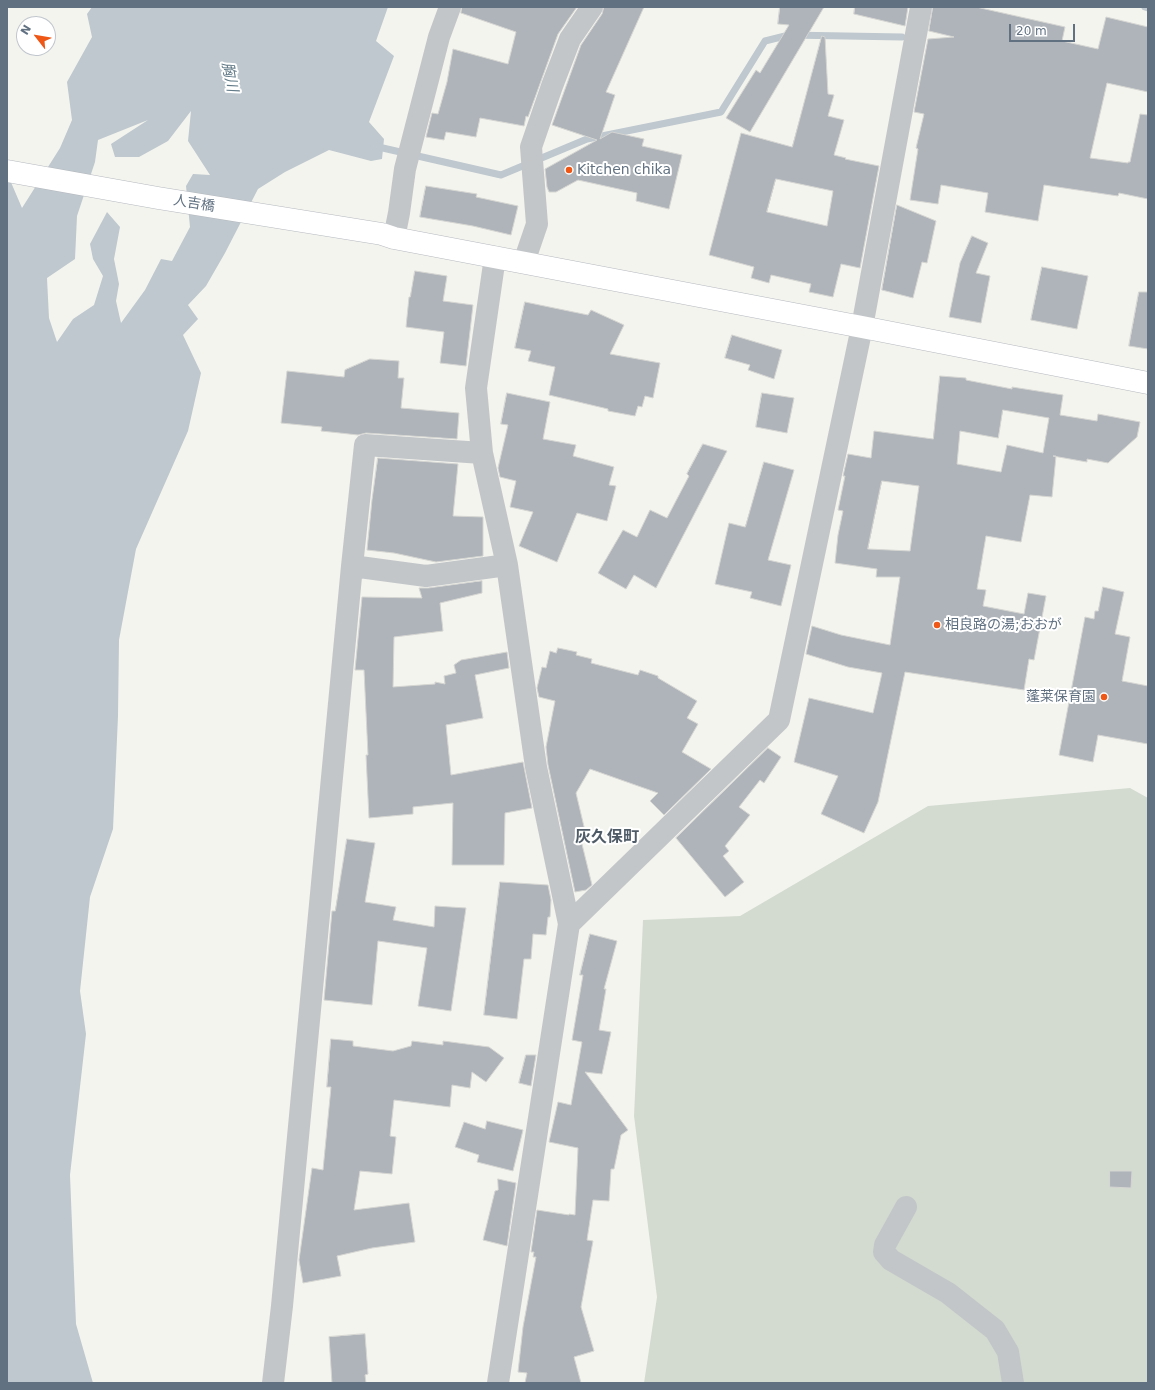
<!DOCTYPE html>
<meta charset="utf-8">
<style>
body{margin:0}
#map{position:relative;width:1155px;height:1390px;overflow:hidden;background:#f4f4ef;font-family:"DejaVu Sans",sans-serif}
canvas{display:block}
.frame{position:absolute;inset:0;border:8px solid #617182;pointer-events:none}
.north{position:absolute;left:16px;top:16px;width:40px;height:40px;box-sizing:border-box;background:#fff;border:1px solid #c0c6cd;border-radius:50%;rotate:301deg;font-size:11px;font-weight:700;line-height:16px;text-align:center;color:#617182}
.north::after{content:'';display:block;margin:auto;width:14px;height:18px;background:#ee5715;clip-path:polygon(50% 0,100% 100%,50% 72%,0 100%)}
.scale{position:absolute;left:1009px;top:24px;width:66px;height:18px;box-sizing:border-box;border:2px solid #617182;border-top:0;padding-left:5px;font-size:12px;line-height:14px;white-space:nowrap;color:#617182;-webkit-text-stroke:3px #fff;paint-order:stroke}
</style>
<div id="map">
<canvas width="1155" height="1390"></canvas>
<div class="frame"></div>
<div class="north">N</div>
<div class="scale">20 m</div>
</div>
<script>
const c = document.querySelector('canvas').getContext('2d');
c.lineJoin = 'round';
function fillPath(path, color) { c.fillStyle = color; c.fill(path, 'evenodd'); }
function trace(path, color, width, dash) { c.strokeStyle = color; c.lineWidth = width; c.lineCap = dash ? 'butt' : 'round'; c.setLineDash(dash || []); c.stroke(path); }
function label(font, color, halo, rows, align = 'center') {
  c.font = font + ' "DejaVu Sans","Noto Sans JP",sans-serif'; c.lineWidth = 4; c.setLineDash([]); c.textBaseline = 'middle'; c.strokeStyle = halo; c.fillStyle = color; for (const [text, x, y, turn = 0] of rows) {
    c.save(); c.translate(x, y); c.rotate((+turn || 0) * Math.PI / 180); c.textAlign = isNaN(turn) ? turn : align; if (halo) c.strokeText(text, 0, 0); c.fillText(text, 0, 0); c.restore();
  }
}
fillPath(new Path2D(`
 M 1130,788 L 1148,798 L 1148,1383 L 644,1383 L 657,1297 L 634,1116 L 643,920 L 740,916 L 928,806 Z`), '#d3dbd0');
fillPath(new Path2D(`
 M 92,7 L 388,7 L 376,41 L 394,56 L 369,122 L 384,139 L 382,159 L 371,161 L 329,150 L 285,172 L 258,189 L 225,253 L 206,286 L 188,305 L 198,319 L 183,335 L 201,373 L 188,431 L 136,549 L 119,640 L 118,716 L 113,829 L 90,897 L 80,991 L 86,1034 L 70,1175 L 76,1324 L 93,1383 L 7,1383 L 7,173 L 22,208 L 60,148 L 72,120 L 67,82 L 92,37 L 87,14 ZM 191,111 L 188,141 L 210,175 L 193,174 L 186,186 L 190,227 L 172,261 L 161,259 L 145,290 L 121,323 L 116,301 L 119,284 L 114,259 L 120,227 L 107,212 L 90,244 L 93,259 L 103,276 L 94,305 L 73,319 L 57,342 L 49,318 L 47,278 L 75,259 L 77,216 L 95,162 L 98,140 L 148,120 L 111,144 L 115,157 L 139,157 L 168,141 Z`), '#bec8ce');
trace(new Path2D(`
 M 1145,7 L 1148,8
 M 374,146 L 501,175 L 587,139 L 721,112 L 765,41 L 789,35 L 902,37`), '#bec8ce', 7);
const building = new Path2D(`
 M 462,7 L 577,7 L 558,34 L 528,117 L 526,116 L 524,126 L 480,118 L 476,137 L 446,132 L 444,140 L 426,137 L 432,113 L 438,114 L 447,82 L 453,49 L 508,64 L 516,32 L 461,13 Z
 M 604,7 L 644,7 L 606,92 L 615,95 L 600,139 L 612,132 L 644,139 L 642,146 L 682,155 L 669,209 L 636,201 L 637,193 L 578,180 L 556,192 L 549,192 L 547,187 L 545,169 L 597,140 L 552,125 L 581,45 L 602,14 Z
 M 780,7 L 824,7 L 750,132 L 726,118 L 756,70 L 760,73 L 789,25 L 778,24 Z
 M 855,7 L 908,7 L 905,26 L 854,14 Z
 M 933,7 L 976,7 L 1065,27 L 1062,41 L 1098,49 L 1106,17 L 1148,27 L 1148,92 L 1107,83 L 1090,158 L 1128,163 L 1128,162 L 1130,162 L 1140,114 L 1148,115 L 1148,199 L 1119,193 L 1118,196 L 1044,185 L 1038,221 L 985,212 L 988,193 L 941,185 L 938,204 L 910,200 L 918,149 L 916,148 L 924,114 L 914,112 L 928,39 L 954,37 L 929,31 Z
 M 822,36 L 825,37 L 828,94 L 834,95 L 828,116 L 844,120 L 834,155 L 846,158 L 845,159 L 879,166 L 860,268 L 841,264 L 833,297 L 809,292 L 811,284 L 771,275 L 769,283 L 751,278 L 754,267 L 709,255 L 741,133 L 792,147 ZM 776,179 L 833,191 L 827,226 L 767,212 Z
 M 426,186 L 477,194 L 476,197 L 518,206 L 511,235 L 473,226 L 420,217 Z
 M 897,205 L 936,221 L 927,263 L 922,262 L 913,298 L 882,290 Z
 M 972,236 L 988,243 L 976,273 L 990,276 L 981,323 L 949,317 L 960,263 Z
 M 1042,267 L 1088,276 L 1077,329 L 1031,320 Z
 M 415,271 L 447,276 L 443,301 L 473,305 L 466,366 L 440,363 L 444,332 L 406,327 L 409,297 L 410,297 Z
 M 1139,292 L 1148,292 L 1148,349 L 1129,346 Z
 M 525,302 L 588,315 L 591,310 L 624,325 L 610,354 L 660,363 L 653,398 L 645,396 L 642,407 L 638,406 L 635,416 L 608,411 L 608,409 L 549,395 L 555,367 L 528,361 L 531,351 L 515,348 Z
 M 732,335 L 782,350 L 774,379 L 748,370 L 750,365 L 725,358 Z
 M 370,359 L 399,361 L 398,378 L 404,378 L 401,408 L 459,413 L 457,439 L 366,433 L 358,435 L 340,433 L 321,431 L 322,427 L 281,423 L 287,371 L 344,377 L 345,370 Z
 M 940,376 L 966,378 L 966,380 L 1012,389 L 1012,387 L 1063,395 L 1060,415 L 1097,421 L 1098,414 L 1140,422 L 1137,437 L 1108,463 L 1087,459 L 1087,462 L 1053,456 L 1056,456 L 1052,497 L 1030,495 L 1021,542 L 986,536 L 977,589 L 986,590 L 983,606 L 1024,614 L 1028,593 L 1046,596 L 1034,660 L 1029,659 L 1024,690 L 905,672 L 878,802 L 864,833 L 821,814 L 838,776 L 794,762 L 809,698 L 873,713 L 882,673 L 848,667 L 806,654 L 812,626 L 841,635 L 890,645 L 900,577 L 876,577 L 877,569 L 835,563 L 838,535 L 843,511 L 838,510 L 845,476 L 843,476 L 848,454 L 871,458 L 874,431 L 933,439 ZM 1003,410 L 1049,418 L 1043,453 L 1007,445 L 1001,472 L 957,464 L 960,431 L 998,438 ZM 882,481 L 919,486 L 910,551 L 868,549 Z
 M 507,393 L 550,402 L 543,439 L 576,445 L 573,456 L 614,467 L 609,485 L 616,486 L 607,521 L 577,513 L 557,562 L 519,546 L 533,512 L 510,507 L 516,481 L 500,477 L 498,468 L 508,425 L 501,424 Z
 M 762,393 L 794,398 L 787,433 L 756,427 Z
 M 703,444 L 727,451 L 656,588 L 634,575 L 626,589 L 598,573 L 623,530 L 637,537 L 650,510 L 667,518 L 689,476 L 687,474 Z
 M 378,458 L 458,464 L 453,516 L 483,517 L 483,556 L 436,562 L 394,553 L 367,550 L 372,500 Z
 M 764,462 L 794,470 L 768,560 L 791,565 L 781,606 L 750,598 L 752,592 L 715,584 L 729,523 L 745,527 Z
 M 482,581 L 482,593 L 440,603 L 443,631 L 394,637 L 393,687 L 435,684 L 435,682 L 445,684 L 444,676 L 456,673 L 454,665 L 461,660 L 507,652 L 509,668 L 475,675 L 483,718 L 446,725 L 451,775 L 523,762 L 532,808 L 505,813 L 504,865 L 452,865 L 453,803 L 413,807 L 413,814 L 369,818 L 366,755 L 368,755 L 364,670 L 355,670 L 362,597 L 422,598 L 419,588 L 428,588 Z
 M 1103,587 L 1124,592 L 1115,634 L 1130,637 L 1122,681 L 1148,686 L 1148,744 L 1098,735 L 1093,762 L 1059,755 L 1085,617 L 1094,619 L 1095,611 L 1098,611 Z
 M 558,648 L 577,652 L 576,655 L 592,659 L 591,663 L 638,675 L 640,670 L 658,676 L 658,678 L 697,701 L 687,718 L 698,724 L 682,752 L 711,769 L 664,815 L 650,801 L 658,793 L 590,769 L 576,793 L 586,835 L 580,836 L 592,885 L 586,890 L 575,892 L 548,765 L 546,747 L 555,701 L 539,697 L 537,688 L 542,667 L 546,668 L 550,651 L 556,653 Z
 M 768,748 L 781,757 L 764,783 L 760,780 L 739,807 L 750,815 L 725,846 L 729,851 L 723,856 L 744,882 L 725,897 L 676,838 Z
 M 347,839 L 375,843 L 365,902 L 396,907 L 393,920 L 434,927 L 435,906 L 466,908 L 451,1011 L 418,1006 L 427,948 L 378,941 L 372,1005 L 324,1000 L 332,911 L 335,911 Z
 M 500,882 L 548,885 L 551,900 L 550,917 L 548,917 L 546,935 L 533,934 L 531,959 L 524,959 L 517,1019 L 484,1015 Z
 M 590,934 L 617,941 L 604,989 L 606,989 L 599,1030 L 611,1032 L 602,1074 L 585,1072 L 628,1130 L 621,1135 L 614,1169 L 611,1169 L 609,1201 L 593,1200 L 587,1240 L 593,1241 L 581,1307 L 594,1351 L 574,1357 L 581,1383 L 525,1383 L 527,1373 L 518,1372 L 523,1327 L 536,1257 L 533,1257 L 534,1252 L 531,1252 L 537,1210 L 569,1215 L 569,1214 L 575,1215 L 578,1148 L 549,1142 L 558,1102 L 571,1105 L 582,1042 L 572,1040 L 583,975 L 580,975 Z
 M 331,1039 L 353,1041 L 353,1046 L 393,1051 L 411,1046 L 412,1041 L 443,1045 L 443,1041 L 489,1047 L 504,1058 L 486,1082 L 472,1072 L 470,1088 L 452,1085 L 450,1107 L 394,1100 L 390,1136 L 396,1137 L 392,1174 L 360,1171 L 354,1210 L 409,1203 L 415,1242 L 372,1248 L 337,1256 L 341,1276 L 303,1283 L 299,1260 L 312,1168 L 323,1170 L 331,1087 L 327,1087 Z
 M 526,1055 L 536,1055 L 531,1086 L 519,1083 Z
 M 487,1121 L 523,1130 L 513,1171 L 477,1162 L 479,1155 L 455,1147 L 464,1122 L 485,1129 Z
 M 1110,1171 L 1132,1171 L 1131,1188 L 1110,1187 Z
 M 498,1179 L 516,1183 L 507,1246 L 483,1240 L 495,1191 L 498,1190 Z
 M 365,1334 L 368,1374 L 365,1375 L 366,1383 L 332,1383 L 329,1337 Z`);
fillPath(building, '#aeb4ba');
trace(building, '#d5d5d2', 1);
const secondary = new Path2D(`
 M 7,171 L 158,198 L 382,234 L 394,238 L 862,327 L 1148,383`);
trace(secondary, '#b5b9be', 23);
trace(new Path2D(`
 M 394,238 L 399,213 L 405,169 L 439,37 L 450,7
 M 495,257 L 476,388 L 482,453 L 507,565 L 536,767 L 569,924 L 498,1383
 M 524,262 L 537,224 L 531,147 L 552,86 L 570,39 L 592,7
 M 352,566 L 426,576 L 507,565
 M 569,924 L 779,720 L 862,327 L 921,7
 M 906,1207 L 885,1245 L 884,1252 L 891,1260 L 948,1293 L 995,1330 L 1008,1352 L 1013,1383
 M 273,1383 L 282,1306 L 352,566 L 365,445 L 482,453`), '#c3c6c9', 22);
trace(secondary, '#fff', 22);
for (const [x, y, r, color] of [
 [569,170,4,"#ee5715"],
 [937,625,4,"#ee5715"],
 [1104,697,4,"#ee5715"]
]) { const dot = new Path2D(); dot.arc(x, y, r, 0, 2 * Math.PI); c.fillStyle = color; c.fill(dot); trace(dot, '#fff', 1.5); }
label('14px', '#617182', '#fff', [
 ["Kitchen chika",577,170],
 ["相良路の湯;おおが",945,625],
 ["蓬莱保育園",1096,697,"right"]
], 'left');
label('14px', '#617182', '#fff', [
 ["人吉橋",194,204,9]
]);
label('italic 15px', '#617a87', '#fff', [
 ["胸川",229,77,79]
]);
label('bold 16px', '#4f5b67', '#fff', [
 ["灰久保町",607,838]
]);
</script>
